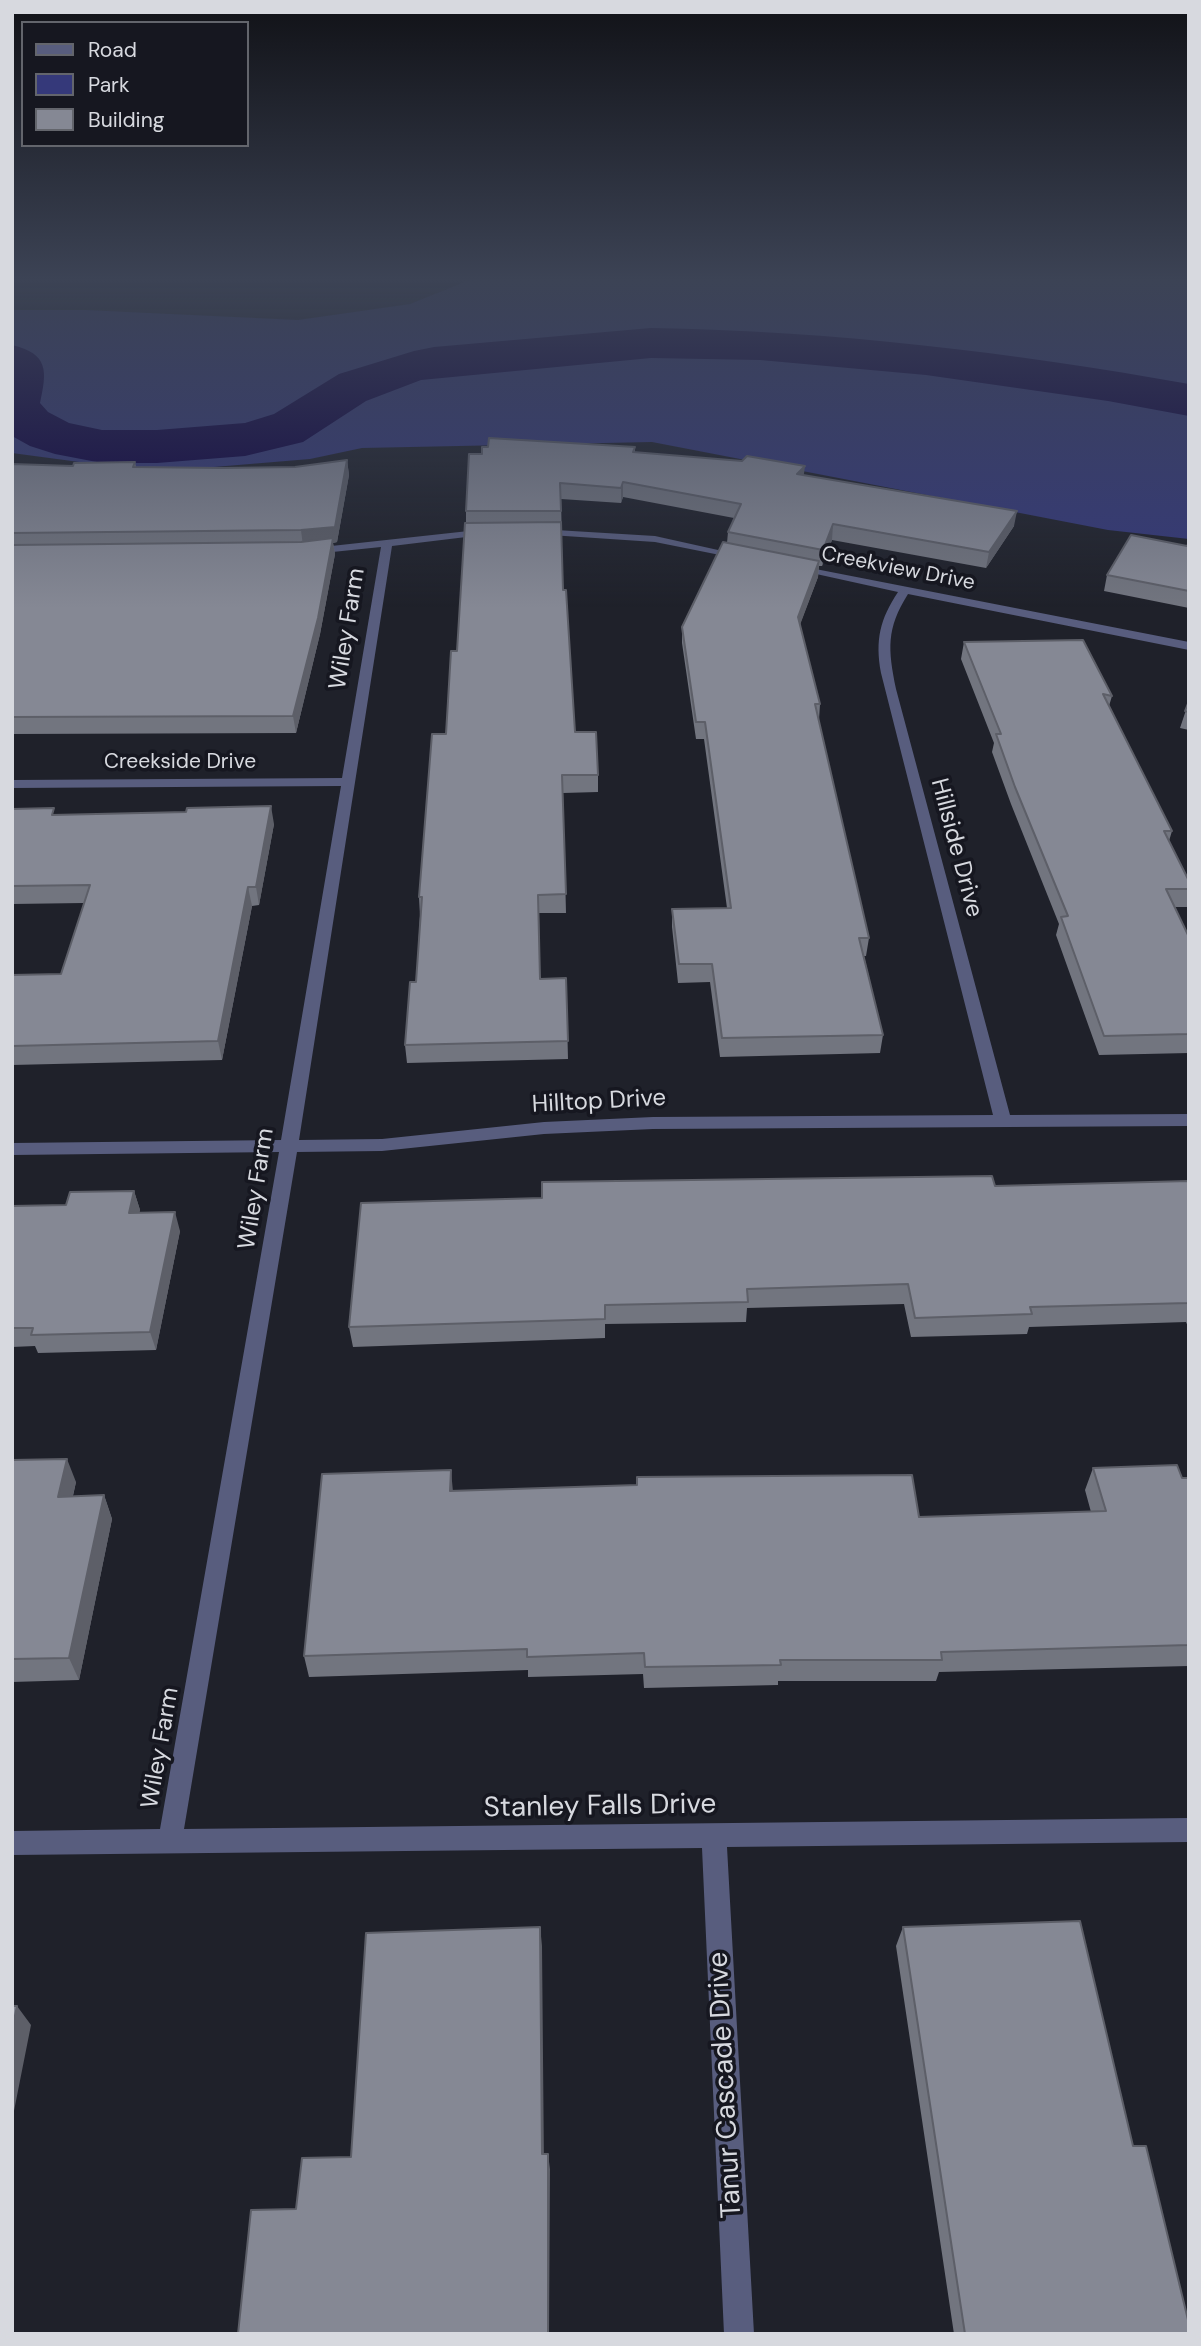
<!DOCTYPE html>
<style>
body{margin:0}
#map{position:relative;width:1201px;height:2346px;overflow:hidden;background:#1f212a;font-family:"DM Sans",sans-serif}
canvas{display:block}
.frame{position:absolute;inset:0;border:14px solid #d7d9df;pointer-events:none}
.legend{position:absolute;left:21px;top:21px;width:228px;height:126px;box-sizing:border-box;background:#161720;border:2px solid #63656c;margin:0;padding:9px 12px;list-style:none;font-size:21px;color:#d7d9df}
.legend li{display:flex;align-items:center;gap:14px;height:35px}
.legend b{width:35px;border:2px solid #63656c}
</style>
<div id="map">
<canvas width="1201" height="2346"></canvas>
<div class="frame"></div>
<ul class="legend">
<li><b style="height:9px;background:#585d7e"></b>Road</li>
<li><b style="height:19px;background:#35397a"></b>Park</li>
<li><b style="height:19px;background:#858894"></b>Building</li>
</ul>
</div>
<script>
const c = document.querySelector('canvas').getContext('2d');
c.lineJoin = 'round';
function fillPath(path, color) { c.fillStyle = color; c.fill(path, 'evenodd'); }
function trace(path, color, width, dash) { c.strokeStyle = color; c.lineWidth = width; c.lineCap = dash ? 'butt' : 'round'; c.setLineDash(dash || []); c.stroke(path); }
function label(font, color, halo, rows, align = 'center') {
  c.font = font + ' "DM Sans",sans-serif'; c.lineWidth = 7; c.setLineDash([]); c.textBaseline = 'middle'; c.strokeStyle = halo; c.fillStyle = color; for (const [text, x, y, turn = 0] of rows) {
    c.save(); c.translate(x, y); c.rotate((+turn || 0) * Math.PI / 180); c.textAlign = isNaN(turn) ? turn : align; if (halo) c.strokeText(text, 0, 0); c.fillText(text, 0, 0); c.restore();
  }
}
fillPath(new Path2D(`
 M 472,279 L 1189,279 L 1189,539 L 1108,530 L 652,442 L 362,448 L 310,459 L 154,472 L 12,453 L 12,310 L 86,310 L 298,320 L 410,304 Z`), '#35397a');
fillPath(new Path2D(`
 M 651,328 C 832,331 1011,352 1189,384 L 1189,416 L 1108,401 L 926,375 L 760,360 L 651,358 L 421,380 L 366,401 L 303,442 L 245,456 L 157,463 L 102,463 L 55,454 L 30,446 L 12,436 L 12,345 C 49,354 47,371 40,403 L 48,412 L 69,423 L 102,430 L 157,430 L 245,423 L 274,414 L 339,374 L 414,351 L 434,347 Z`), '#0d0043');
fillPath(new Path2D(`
 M 487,529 L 491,530 L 491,534 L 392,546 L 299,1140 L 382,1139 L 544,1122 L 653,1117 L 993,1115 L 881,673 C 875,640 880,619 898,592 L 789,568 L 795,565 L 1189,642 L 1189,650 L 908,594 C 886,629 888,649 896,689 L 1010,1115 L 1189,1114 L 1189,1126 L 653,1129 L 544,1134 L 382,1151 L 297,1152 L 184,1829 L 1189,1818 L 1189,1842 L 727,1847 L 754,2334 L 724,2334 L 702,1848 L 12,1855 L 12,1831 L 160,1829 L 279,1152 L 12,1155 L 12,1143 L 281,1140 L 341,786 L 12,788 L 12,780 L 342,778 L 381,547 L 313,554 L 308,551 L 313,548 Z
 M 539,529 L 655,536 L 745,556 L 740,559 L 655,542 L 535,534 L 535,530 Z`), '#585d7e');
fillPath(new Path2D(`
 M 635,447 L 635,453 L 804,475 L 1014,526 L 986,568 L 832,540 L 822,566 L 819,566 L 818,577 L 800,624 L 820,704 L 819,720 L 869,938 L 866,956 L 864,956 L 883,1035 L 880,1053 L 720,1057 L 710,982 L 678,983 L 672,927 L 672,909 L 727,908 L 704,739 L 696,739 L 682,643 L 682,627 L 727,543 L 728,532 L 734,518 L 623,497 L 621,503 L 561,499 L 563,590 L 575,732 L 598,775 L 598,792 L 563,793 L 566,913 L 539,913 L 540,979 L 566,978 L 568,1059 L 407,1063 L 405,1045 L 416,982 L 420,916 L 419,897 L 446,734 L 457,651 L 466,523 L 466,511 Z
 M 347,460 L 349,475 L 337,542 L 333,543 L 335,554 L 320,634 L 296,733 L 12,734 L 12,464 L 73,466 L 135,462 L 136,467 L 222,468 L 295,467 Z
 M 1189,543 L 1189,608 L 1104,591 L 1107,575 L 1187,546 Z
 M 964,642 L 1112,696 L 1109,706 L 1172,831 L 1169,841 L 1189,881 L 1189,901 L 1187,907 L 1175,907 L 1189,937 L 1189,1053 L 1099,1055 L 1056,935 L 1059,924 L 1011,804 L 992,752 L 994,743 L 961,659 Z
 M 1189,701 L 1189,730 L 1180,728 Z
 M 12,809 L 56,815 L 274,824 L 259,905 L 252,906 L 222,1060 L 12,1065 L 12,975 L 61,974 L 84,903 L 12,904 Z
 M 1189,1181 L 1189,1329 L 1186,1322 L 1029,1327 L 1027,1334 L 911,1337 L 904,1304 L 747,1308 L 746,1322 L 605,1324 L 605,1338 L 353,1347 L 349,1327 L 995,1186 Z
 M 134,1191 L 140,1210 L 139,1213 L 180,1231 L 156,1350 L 38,1353 L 35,1346 L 12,1347 L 12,1206 L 66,1205 Z
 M 12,1460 L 76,1482 L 73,1496 L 104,1495 L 112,1519 L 79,1680 L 12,1682 Z
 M 1093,1468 L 1189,1478 L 1189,1666 L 939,1672 L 936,1681 L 778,1681 L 778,1685 L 644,1688 L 643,1674 L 528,1677 L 528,1670 L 309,1677 L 304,1656 L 453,1490 L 919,1517 L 1091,1512 L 1085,1490 Z
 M 903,1927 L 1133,2146 L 1189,2334 L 954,2334 L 896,1946 Z`), '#72757f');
fillPath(new Path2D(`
 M 347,460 L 349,475 L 337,542 L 333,543 L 335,554 L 320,634 L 296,733 L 293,716 L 303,546 L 301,530 Z
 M 805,466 L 803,481 L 797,474 Z
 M 623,482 L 623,497 L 621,503 L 621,488 Z
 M 1017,511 L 1014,526 L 986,568 L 989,552 Z
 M 833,524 L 832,540 L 822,566 L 823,550 Z
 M 819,561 L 818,577 L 797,633 L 798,617 Z
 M 271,806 L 274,824 L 259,905 L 256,887 Z
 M 248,887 L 252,906 L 222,1060 L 218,1041 Z
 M 134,1191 L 140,1210 L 135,1232 L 129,1213 Z
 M 175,1212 L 180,1231 L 156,1350 L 150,1332 Z
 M 67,1459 L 76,1482 L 67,1520 L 58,1497 Z
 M 451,1470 L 453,1492 L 450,1491 Z
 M 104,1495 L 112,1519 L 79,1680 L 69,1658 Z
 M 540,1927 L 542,1946 L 544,2169 L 542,2154 Z
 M 17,2006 L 31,2025 L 12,2121 L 12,2030 Z
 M 548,2154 L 550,2169 L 549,2334 L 548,2334 Z`), '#5d5f68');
const building = new Path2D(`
 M 489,438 L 635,447 L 633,452 L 742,461 L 747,456 L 805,466 L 797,474 L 1017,511 L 989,552 L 833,524 L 823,550 L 728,532 L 741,504 L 623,482 L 621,488 L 560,483 L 561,511 L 466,511 L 469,454 L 482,454 L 482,447 L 488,447 Z
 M 347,460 L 335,527 L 301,530 L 12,533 L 12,464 L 73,466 L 74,463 L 135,462 L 133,467 L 222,468 L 295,467 Z
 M 561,522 L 563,590 L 566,590 L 575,732 L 596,732 L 598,775 L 562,775 L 566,894 L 538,895 L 540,979 L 566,978 L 568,1041 L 405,1045 L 410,982 L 416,982 L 422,897 L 419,897 L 432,734 L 446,734 L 451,651 L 457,651 L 465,523 Z
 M 1131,535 L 1187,546 L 1189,543 L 1189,591 L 1107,575 Z
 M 333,538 L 318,618 L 293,716 L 12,717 L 12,545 L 301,542 Z
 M 723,542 L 819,561 L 798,617 L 820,704 L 815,704 L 869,938 L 859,938 L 883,1035 L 722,1038 L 712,964 L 679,964 L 672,909 L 731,908 L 705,722 L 696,722 L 682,627 Z
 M 1083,640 L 1112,696 L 1103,694 L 1172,831 L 1164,831 L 1189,881 L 1189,889 L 1166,889 L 1189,937 L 1189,1034 L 1104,1036 L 1061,917 L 1068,916 L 1015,787 L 996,734 L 1001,734 L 964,642 Z
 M 1189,701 L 1189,712 L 1185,711 Z
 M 271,806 L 256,887 L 248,887 L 218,1041 L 12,1046 L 12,975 L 61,974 L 90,885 L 12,886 L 12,809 L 54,808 L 52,815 L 186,812 L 187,808 Z
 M 992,1176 L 995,1186 L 1189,1181 L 1189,1303 L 1030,1307 L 1032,1314 L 915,1318 L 908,1284 L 747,1289 L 748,1302 L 605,1305 L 605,1319 L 349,1327 L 361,1203 L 542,1198 L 542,1182 Z
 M 134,1191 L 129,1213 L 175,1212 L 150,1332 L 31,1335 L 33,1328 L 12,1328 L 12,1206 L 66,1205 L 70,1192 Z
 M 67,1459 L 58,1497 L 104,1495 L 69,1658 L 12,1659 L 12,1460 Z
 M 1177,1465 L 1182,1478 L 1189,1478 L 1189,1645 L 941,1652 L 942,1660 L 780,1660 L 781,1665 L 645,1667 L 644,1653 L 527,1657 L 527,1649 L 304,1656 L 322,1474 L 451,1470 L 450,1491 L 637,1485 L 637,1477 L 912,1475 L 919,1517 L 1106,1511 L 1093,1468 Z
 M 1080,1921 L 1133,2146 L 1146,2146 L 1189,2324 L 1189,2334 L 965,2334 L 903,1927 Z
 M 540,1927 L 542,2154 L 548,2154 L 548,2334 L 238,2334 L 251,2210 L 296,2209 L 302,2158 L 351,2157 L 366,1933 Z
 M 12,2006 L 17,2006 L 12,2030 Z`);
fillPath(building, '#858894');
trace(building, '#5d5f68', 2);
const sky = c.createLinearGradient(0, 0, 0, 608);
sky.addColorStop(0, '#111217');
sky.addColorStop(0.46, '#3c4355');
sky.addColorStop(1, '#3c435500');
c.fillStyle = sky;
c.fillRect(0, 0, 1201, 608);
label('21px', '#d7d9df', '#161720', [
 ["Creekview Drive",898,569,11],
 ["Creekside Drive",180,762]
]);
label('24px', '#d7d9df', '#161720', [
 ["Wiley Farm",348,629,-81],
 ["Hillside Drive",956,848,75],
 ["Hilltop Drive",599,1102,-3],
 ["Wiley Farm",257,1189,-81],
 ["Wiley Farm",161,1748,-80]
]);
label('28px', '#d7d9df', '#161720', [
 ["Stanley Falls Drive",600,1807,-1],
 ["Tanur Cascade Drive",726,2085,-93]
]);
</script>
